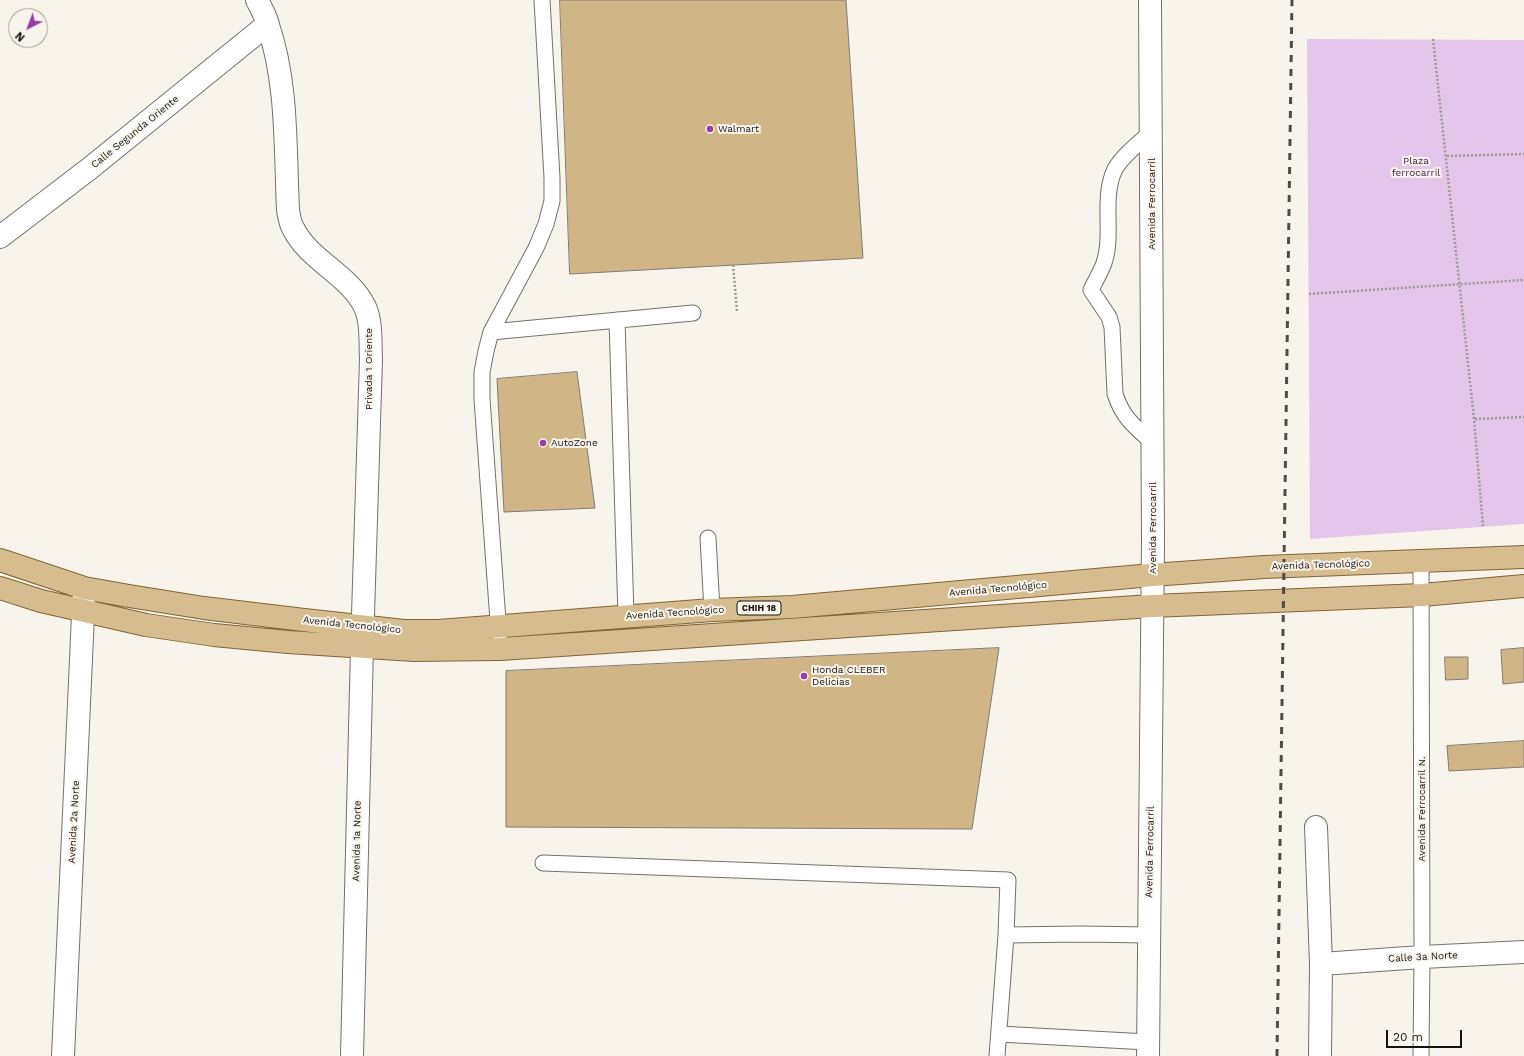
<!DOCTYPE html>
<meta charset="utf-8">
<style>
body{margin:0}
#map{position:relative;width:1524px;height:1056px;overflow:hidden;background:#f9f4eb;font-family:"Work Sans",sans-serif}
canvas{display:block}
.north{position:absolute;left:8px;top:8px;width:40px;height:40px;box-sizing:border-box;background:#f9f4eb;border:1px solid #9e9a94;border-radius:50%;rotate:222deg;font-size:11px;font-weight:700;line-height:16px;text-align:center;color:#161411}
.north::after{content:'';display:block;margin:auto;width:14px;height:18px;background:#963da9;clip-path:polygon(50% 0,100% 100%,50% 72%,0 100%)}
.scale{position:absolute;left:1386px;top:1030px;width:76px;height:18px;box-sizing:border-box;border:2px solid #161411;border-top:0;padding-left:5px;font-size:12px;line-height:14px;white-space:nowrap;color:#161411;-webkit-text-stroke:3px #f9f4eb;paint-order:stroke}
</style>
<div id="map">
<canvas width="1524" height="1056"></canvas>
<div class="north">N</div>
<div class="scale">20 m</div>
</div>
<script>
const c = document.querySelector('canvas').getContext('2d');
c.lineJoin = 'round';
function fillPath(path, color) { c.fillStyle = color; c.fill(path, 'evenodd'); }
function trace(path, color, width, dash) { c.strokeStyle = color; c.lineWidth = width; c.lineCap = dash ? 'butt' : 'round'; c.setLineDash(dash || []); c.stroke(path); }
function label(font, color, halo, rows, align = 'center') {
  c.font = font + ' "Work Sans",sans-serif'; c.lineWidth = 4; c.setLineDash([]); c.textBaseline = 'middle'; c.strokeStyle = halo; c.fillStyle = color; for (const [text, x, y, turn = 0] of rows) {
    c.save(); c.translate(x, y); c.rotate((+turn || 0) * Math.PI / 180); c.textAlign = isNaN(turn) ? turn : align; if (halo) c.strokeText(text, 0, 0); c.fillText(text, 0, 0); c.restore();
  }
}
fillPath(new Path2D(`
 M 1307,39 L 1524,40 L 1524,524 L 1310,539 Z`), '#e5c6eb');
const building = new Path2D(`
 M 560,0 L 846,0 L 863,258 L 570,274 Z
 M 577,372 L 595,508 L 504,512 L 497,379 Z
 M 999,648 L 972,829 L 506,827 L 506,671 Z
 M 1524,648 L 1524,682 L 1503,684 L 1501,650 Z
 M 1445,657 L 1468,657 L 1468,679 L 1446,680 Z
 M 1524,741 L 1524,767 L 1449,771 L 1447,746 Z`);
fillPath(building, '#d0b587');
trace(building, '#807c74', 1);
const lane = new Path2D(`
 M 1151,132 C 1139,143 1123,155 1115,169 C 1101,198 1114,233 1104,263 C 1101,272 1095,281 1091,290 L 1109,317 L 1112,327 L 1115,394 C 1123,418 1134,426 1153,443
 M 617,320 L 626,616
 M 491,332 L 693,313
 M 708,538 L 712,610
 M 499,635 L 482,399 L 482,372 L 486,351 L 491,332 L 536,248 L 546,224 L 552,201 L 552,178 L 542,0
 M 543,863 L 1008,880 L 1006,935 L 997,1056
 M 1006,935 L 1081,934 L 1149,935
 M 999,1034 L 1148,1042
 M 1421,1056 L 1422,957 L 1421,562`);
const street = new Path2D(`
 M 257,0 C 261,8 266,16 268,25 C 288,84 285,149 288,210 C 289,216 290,223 293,228 C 309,261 349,274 365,307 C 372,323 370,342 371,359 L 362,647 L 352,1056
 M 0,237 L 89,169 L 268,24
 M 1316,827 L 1321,964 L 1320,1056
 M 1321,964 L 1422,957 L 1524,952
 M 63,1056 L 84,593
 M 1148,1056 L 1153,540 L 1150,0`);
const primary = new Path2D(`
 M 0,560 L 84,588 L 129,596 L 204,608 L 304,620 L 404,631 L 438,631 L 712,610 L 792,607 L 1152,575 L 1264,567 L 1524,557
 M 0,588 L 41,601 L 146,625 L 214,635 L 288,642 L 414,650 L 500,649 L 1152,606 L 1422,595 L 1524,586`);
trace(lane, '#757169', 17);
trace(street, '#757169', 24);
trace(primary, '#806533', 24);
trace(new Path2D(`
 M 1433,39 L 1474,419 L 1483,526
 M 1447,156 L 1524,154
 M 733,265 L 737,311
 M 1309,294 L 1524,280
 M 1475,419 L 1524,417`), '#9b9891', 2.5, [2, 2]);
trace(lane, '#fff', 15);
trace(street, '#fff', 22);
trace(primary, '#d5bd8f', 22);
trace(new Path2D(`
 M 1277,1056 L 1292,0`), '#4f4c48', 3, [7, 7]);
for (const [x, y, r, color] of [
 [710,129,4,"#963da9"],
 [543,443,4,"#963da9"],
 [804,676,4,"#963da9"]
]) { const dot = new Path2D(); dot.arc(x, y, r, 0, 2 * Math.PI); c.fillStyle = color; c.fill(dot); trace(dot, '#f9f4eb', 1.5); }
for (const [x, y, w] of [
 [759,608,44]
]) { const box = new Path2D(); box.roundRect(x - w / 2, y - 7, w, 14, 3); c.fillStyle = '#f9f4eb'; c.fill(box); trace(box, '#161411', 1); }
label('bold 9px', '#161411', null, [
 ["CHIH 18",759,608]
]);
label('10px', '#161411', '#f9f4eb', [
 ["Walmart",718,129],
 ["AutoZone",551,443],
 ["Honda CLEBER",812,670],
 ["Delicias",812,682]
], 'left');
label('10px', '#161411', '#f9f4eb', [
 ["Calle Segunda Oriente",135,132,-39],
 ["Avenida Ferrocarril",1152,204,-90],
 ["Privada 1 Oriente",369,369,-90],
 ["Avenida Ferrocarril",1153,528,-90],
 ["Avenida Tecnológico",1321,565,-2],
 ["Avenida Tecnológico",998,589,-5],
 ["Avenida Tecnológico",675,613,-4],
 ["Avenida Tecnológico",352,625,6],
 ["Avenida Ferrocarril N.",1422,809,-90],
 ["Avenida 2a Norte",74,822,-87],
 ["Avenida 1a Norte",357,841,-89],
 ["Avenida Ferrocarril",1150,852,-89],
 ["Calle 3a Norte",1423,957,-3]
]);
label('10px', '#4c2255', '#f9f4eb', [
 ["Plaza",1416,161],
 ["ferrocarril",1416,173]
]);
</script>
